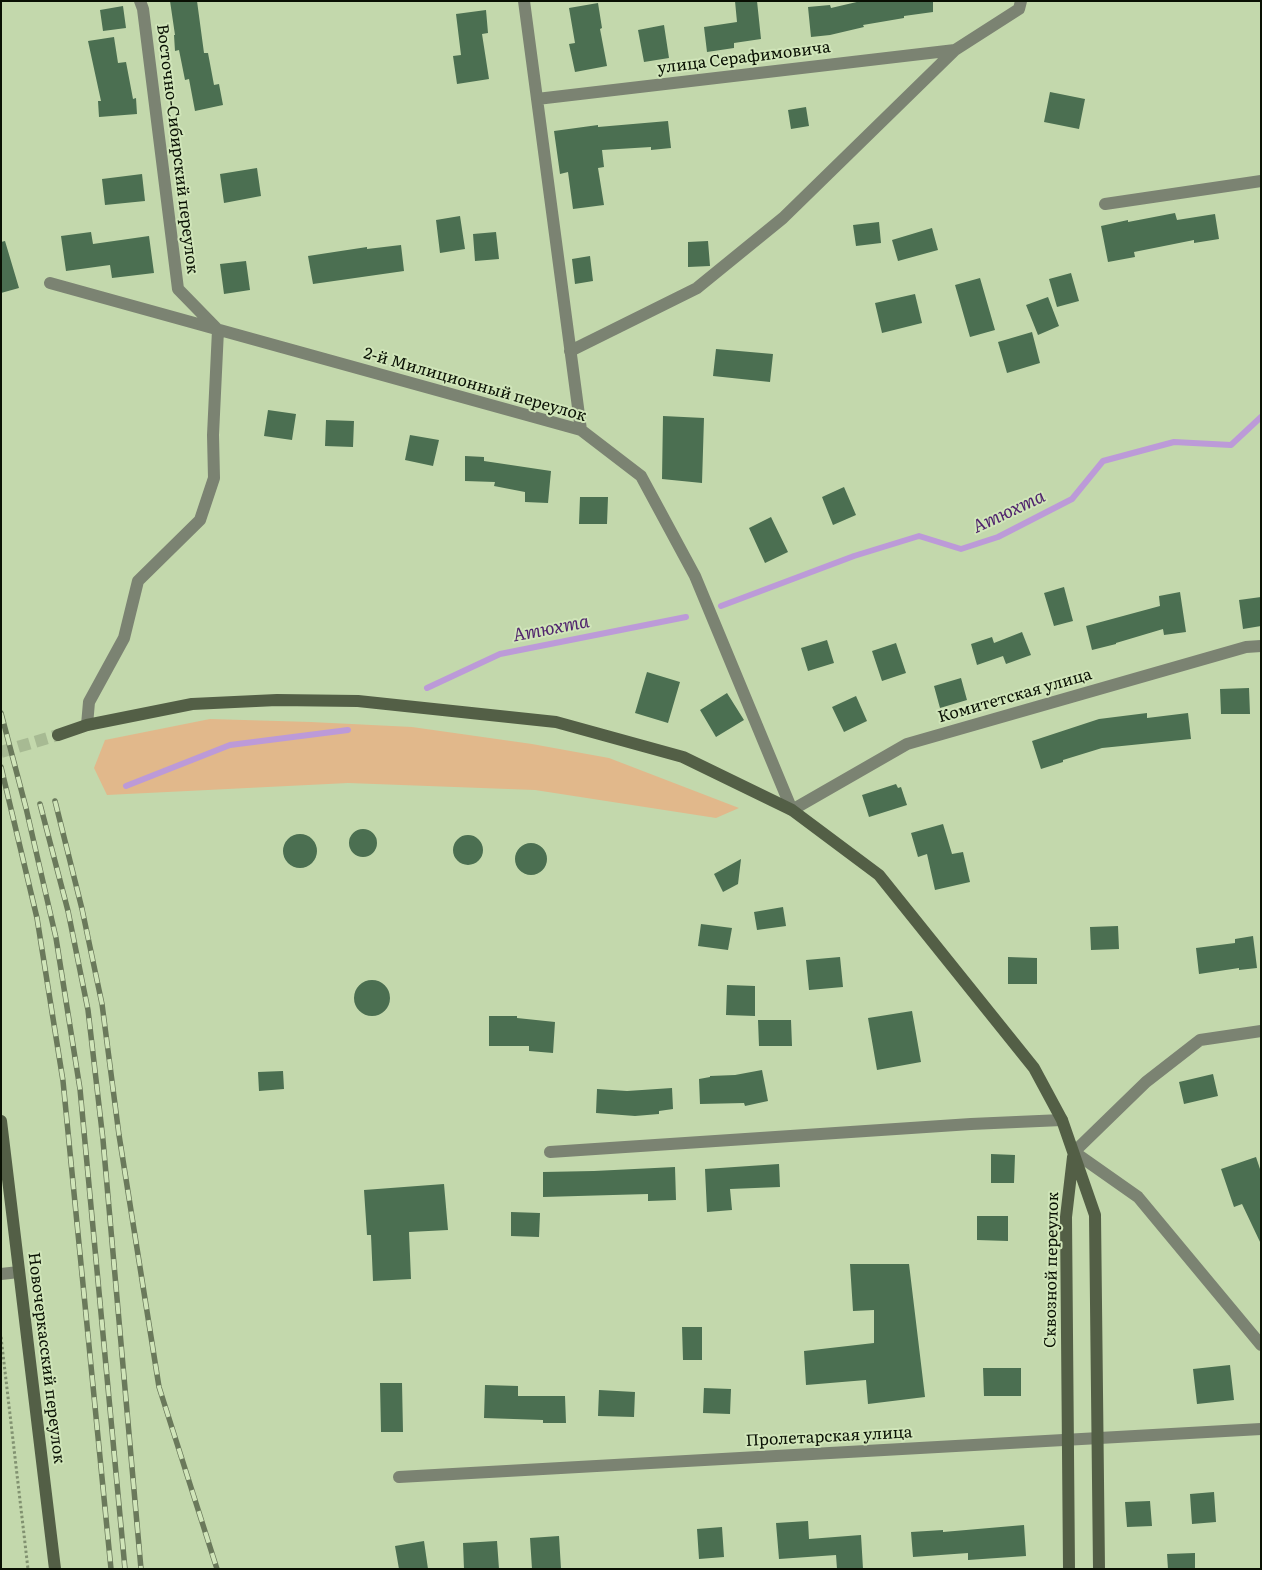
<!DOCTYPE html>
<meta charset="utf-8">
<style>
body{margin:0}
#map{position:relative;width:1262px;height:1570px;overflow:hidden;background:#c3d8ac;font-family:Literata,serif}
canvas{display:block}
.frame{position:absolute;inset:0;border:2px solid #091003;pointer-events:none}
</style>
<div id="map">
<canvas width="1262" height="1570"></canvas>
<div class="frame"></div>
</div>
<script>
const c = document.querySelector('canvas').getContext('2d');
c.lineJoin = 'round';
function fillPath(path, color) { c.fillStyle = color; c.fill(path, 'evenodd'); }
function trace(path, color, width, dash) { c.strokeStyle = color; c.lineWidth = width; c.lineCap = dash ? 'butt' : 'round'; c.setLineDash(dash || []); c.stroke(path); }
function label(font, color, halo, rows, align = 'center') {
  c.font = font + ' Literata,serif'; c.lineWidth = 4; c.setLineDash([]); c.textBaseline = 'middle'; c.strokeStyle = halo; c.fillStyle = color; for (const [text, x, y, turn = 0] of rows) {
    c.save(); c.translate(x, y); c.rotate((+turn || 0) * Math.PI / 180); c.textAlign = isNaN(turn) ? turn : align; if (halo) c.strokeText(text, 0, 0); c.fillText(text, 0, 0); c.restore();
  }
}
fillPath(new Path2D(`
 M 210,719 L 311,722 L 412,727 L 532,744 L 609,758 L 739,808 L 716,818 L 535,790 L 348,783 L 107,795 L 94,768 L 105,740 Z`), '#e1b88b');
trace(new Path2D(`
 M 721,606 L 854,556 L 919,536 L 961,549 L 998,537 L 1072,499 L 1103,461 L 1174,442 L 1231,445 L 1261,417
 M 427,688 L 500,654 L 686,617
 M 126,786 L 230,745 L 348,730`), '#bc9ad8', 6);
fillPath(new Path2D(`
 M 170,1 L 197,1 L 204,53 L 208,53 L 214,85 L 219,84 L 223,105 L 195,111 L 189,79 L 185,80 L 179,50 L 175,51 L 174,35 L 175,35 Z
 M 735,1 L 757,1 L 761,39 L 734,43 L 734,48 L 707,52 L 704,27 L 737,22 Z
 M 861,1 L 933,1 L 933,12 L 904,16 L 904,18 L 863,25 L 864,27 L 830,35 L 811,37 L 808,7 L 830,5 L 831,8 Z
 M 598,3 L 602,28 L 600,29 L 607,66 L 575,72 L 569,44 L 575,43 L 569,8 Z
 M 123,6 L 126,28 L 103,31 L 100,10 Z
 M 486,10 L 488,33 L 482,34 L 489,79 L 457,84 L 453,56 L 461,55 L 456,14 Z
 M 664,25 L 669,58 L 644,62 L 638,30 Z
 M 114,37 L 118,63 L 126,62 L 133,99 L 136,98 L 137,114 L 99,117 L 98,101 L 101,101 L 88,41 Z
 M 1050,92 L 1085,99 L 1079,129 L 1044,122 Z
 M 806,107 L 809,126 L 791,129 L 788,110 Z
 M 668,121 L 671,148 L 651,150 L 651,147 L 602,150 L 604,167 L 598,168 L 604,205 L 573,209 L 568,172 L 560,174 L 554,131 L 598,125 L 598,127 Z
 M 257,168 L 261,196 L 224,203 L 220,174 Z
 M 142,174 L 145,201 L 105,205 L 102,179 Z
 M 1175,213 L 1177,220 L 1215,214 L 1219,239 L 1194,243 L 1194,240 L 1134,252 L 1135,257 L 1108,262 L 1101,226 L 1128,220 L 1128,222 Z
 M 460,216 L 465,249 L 440,253 L 436,220 Z
 M 879,222 L 881,243 L 856,246 L 853,225 Z
 M 932,228 L 938,250 L 898,261 L 892,240 Z
 M 91,232 L 93,244 L 149,236 L 154,273 L 112,278 L 110,265 L 66,271 L 61,236 Z
 M 496,232 L 499,259 L 475,261 L 473,234 Z
 M 5,241 L 19,288 L 1,293 L 1,242 Z
 M 708,241 L 710,266 L 688,267 L 688,242 Z
 M 401,245 L 404,271 L 313,284 L 308,256 L 367,247 L 367,249 Z
 M 590,256 L 593,281 L 575,284 L 572,259 Z
 M 246,261 L 250,290 L 224,294 L 220,264 Z
 M 1071,273 L 1079,301 L 1057,307 L 1049,279 Z
 M 980,278 L 995,330 L 970,337 L 955,285 Z
 M 915,294 L 922,323 L 882,333 L 875,303 Z
 M 1048,297 L 1059,326 L 1038,335 L 1026,305 Z
 M 1032,332 L 1040,363 L 1007,373 L 998,342 Z
 M 716,349 L 773,354 L 770,382 L 713,376 Z
 M 268,410 L 296,414 L 292,440 L 264,436 Z
 M 663,416 L 704,418 L 702,483 L 662,479 Z
 M 326,420 L 354,421 L 353,447 L 325,446 Z
 M 410,435 L 439,440 L 433,466 L 405,460 Z
 M 465,456 L 484,457 L 484,461 L 551,471 L 548,503 L 525,502 L 525,492 L 494,486 L 495,482 L 465,481 Z
 M 844,487 L 856,515 L 833,525 L 822,497 Z
 M 580,497 L 608,497 L 607,524 L 579,524 Z
 M 771,517 L 788,552 L 765,563 L 749,528 Z
 M 1064,587 L 1073,621 L 1054,626 L 1044,593 Z
 M 1180,592 L 1186,632 L 1164,635 L 1163,629 L 1116,643 L 1116,644 L 1092,650 L 1086,626 L 1160,606 L 1159,596 Z
 M 1261,597 L 1261,626 L 1243,629 L 1239,600 Z
 M 1022,632 L 1031,655 L 1006,664 L 1003,656 L 977,665 L 971,644 L 992,637 L 994,643 Z
 M 827,640 L 834,663 L 808,671 L 801,648 Z
 M 896,643 L 906,673 L 882,681 L 872,651 Z
 M 647,672 L 680,682 L 668,723 L 635,713 Z
 M 961,678 L 967,700 L 940,708 L 934,686 Z
 M 1249,688 L 1250,714 L 1221,714 L 1220,689 Z
 M 727,693 L 744,720 L 716,737 L 700,710 Z
 M 856,696 L 867,721 L 844,732 L 832,707 Z
 M 1147,713 L 1147,718 L 1188,713 L 1191,739 L 1102,748 L 1063,760 L 1063,762 L 1041,769 L 1032,741 L 1099,719 Z
 M 896,784 L 898,788 L 901,787 L 907,805 L 869,817 L 862,795 Z
 M 943,824 L 952,854 L 963,852 L 970,882 L 935,890 L 927,854 L 918,857 L 911,833 Z
 M349 843a14 14 0 1 1 28 0a14 14 0 1 1-28 0Z
 M283 851a17 17 0 1 1 34 0a17 17 0 1 1-34 0Z
 M453 850a15 15 0 1 1 30 0a15 15 0 1 1-30 0Z
 M515 859a16 16 0 1 1 32 0a16 16 0 1 1-32 0Z
 M 741,859 L 738,884 L 723,892 L 714,874 Z
 M 783,907 L 786,926 L 757,930 L 754,912 Z
 M 701,924 L 732,928 L 728,950 L 698,946 Z
 M 1118,926 L 1119,949 L 1091,950 L 1090,927 Z
 M 1253,936 L 1257,968 L 1239,970 L 1239,968 L 1199,974 L 1196,948 L 1235,943 L 1235,939 Z
 M 840,957 L 843,987 L 809,990 L 806,960 Z
 M 1008,957 L 1037,958 L 1037,984 L 1008,984 Z
 M354 998a18 18 0 1 1 36 0a18 18 0 1 1-36 0Z
 M 727,985 L 755,986 L 755,1016 L 726,1015 Z
 M 912,1011 L 921,1062 L 877,1070 L 868,1018 Z
 M 489,1016 L 517,1016 L 517,1018 L 555,1022 L 553,1053 L 529,1051 L 529,1046 L 489,1046 Z
 M 758,1020 L 791,1020 L 792,1046 L 759,1046 Z
 M 762,1070 L 768,1101 L 745,1106 L 744,1103 L 700,1104 L 699,1079 L 710,1077 L 710,1076 L 735,1075 Z
 M 283,1071 L 284,1089 L 259,1091 L 258,1072 Z
 M 1213,1074 L 1218,1096 L 1184,1104 L 1179,1082 Z
 M 672,1088 L 673,1109 L 659,1111 L 659,1114 L 635,1116 L 596,1113 L 597,1089 L 627,1091 Z
 M 991,1154 L 1015,1155 L 1014,1183 L 991,1183 Z
 M 1256,1157 L 1261,1172 L 1261,1244 L 1242,1204 L 1234,1207 L 1221,1169 Z
 M 779,1164 L 780,1187 L 730,1189 L 732,1210 L 707,1212 L 705,1169 Z
 M 675,1167 L 676,1200 L 648,1201 L 648,1194 L 543,1197 L 543,1172 L 594,1171 Z
 M 444,1184 L 448,1230 L 409,1232 L 411,1279 L 373,1281 L 371,1235 L 367,1235 L 364,1190 Z
 M 511,1212 L 540,1213 L 539,1237 L 511,1236 Z
 M 977,1216 L 1008,1216 L 1008,1241 L 977,1240 Z
 M 850,1264 L 909,1264 L 925,1397 L 868,1404 L 866,1380 L 806,1385 L 804,1351 L 874,1343 L 874,1310 L 853,1311 Z
 M 682,1327 L 702,1327 L 702,1360 L 683,1360 Z
 M 1230,1365 L 1234,1400 L 1197,1404 L 1193,1369 Z
 M 983,1368 L 1021,1368 L 1021,1396 L 984,1396 Z
 M 380,1383 L 402,1383 L 403,1432 L 381,1432 Z
 M 485,1385 L 518,1386 L 518,1396 L 565,1396 L 566,1423 L 543,1423 L 543,1420 L 484,1418 Z
 M 704,1388 L 731,1389 L 730,1414 L 703,1413 Z
 M 599,1390 L 635,1392 L 634,1417 L 598,1416 Z
 M 1214,1492 L 1216,1522 L 1192,1524 L 1190,1494 Z
 M 1150,1501 L 1152,1526 L 1127,1527 L 1125,1502 Z
 M 808,1521 L 809,1539 L 861,1535 L 863,1569 L 837,1569 L 836,1555 L 779,1559 L 776,1523 Z
 M 1024,1525 L 1026,1556 L 968,1560 L 968,1553 L 913,1557 L 911,1532 L 943,1530 L 943,1532 Z
 M 722,1527 L 724,1557 L 699,1559 L 697,1529 Z
 M 559,1536 L 561,1569 L 532,1569 L 530,1538 Z
 M 424,1541 L 428,1569 L 399,1569 L 395,1546 Z
 M 497,1541 L 499,1569 L 464,1569 L 463,1543 Z
 M 1195,1553 L 1195,1569 L 1168,1569 L 1167,1554 Z`), '#4b6f51');
trace(new Path2D(`
 M 1,752 L 58,735`), '#a7ba93', 12, [12, 6]);
trace(new Path2D(`
 M 1,1337 L 28,1569`), '#819170', 3, [2.5, 2.5]);
trace(new Path2D(`
 M 524,1 L 581,430
 M 537,99 L 955,50
 M 1105,204 L 1261,181
 M 50,283 L 581,430 L 641,476 L 695,576 L 792,810 L 907,744 L 1246,647 L 1261,646
 M 570,351 L 697,288 L 783,218 L 955,50 L 1019,9 L 1021,1
 M 87,725 L 89,702 L 124,638 L 138,581 L 200,520 L 214,478 L 213,435 L 218,330 L 178,289 L 143,9 L 140,1
 M 1261,1031 L 1200,1040 L 1146,1082 L 1074,1152 L 1138,1197 L 1261,1345
 M 550,1152 L 971,1124 L 1062,1120
 M 1,1274 L 19,1272
 M 399,1477 L 1261,1429`), '#7b8372', 12);
trace(new Path2D(`
 M 58,735 L 87,725 L 192,704 L 277,700 L 358,701 L 556,722 L 683,757 L 792,810 L 879,875 L 1034,1068 L 1062,1120 L 1095,1215 L 1099,1569
 M 1,1121 L 55,1569
 M 1069,1569 L 1066,1217 L 1073,1157`), '#535f46', 12);
const rail = new Path2D(`
 M 1,713 L 26,808 L 56,938 L 80,1089 L 125,1569
 M 1,767 L 37,918 L 63,1081 L 111,1569
 M 55,801 L 82,909 L 102,1004 L 119,1135 L 159,1387 L 217,1569
 M 40,804 L 68,911 L 88,1010 L 103,1140 L 141,1569`);
trace(rail, '#6a795b', 5.5);
trace(rail, '#d0e5b9', 4, [11]);
label('16px', '#091003', '#d0e5b9', [
 ["улица Серафимовича",744,58,-7],
 ["Восточно-Сибирский переулок",177,149,83],
 ["2-й Милиционный переулок",475,385,16],
 ["Комитетская улица",1015,696,-16],
 ["Сквозной переулок",1052,1270,-89],
 ["Новочеркасский переулок",46,1358,83],
 ["Пролетарская улица",829,1437,-3]
]);
label('italic 18px', '#50246d', '#d0e5b9', [
 ["Атюхта",1009,512,-25],
 ["Атюхта",551,629,-11]
]);
</script>
